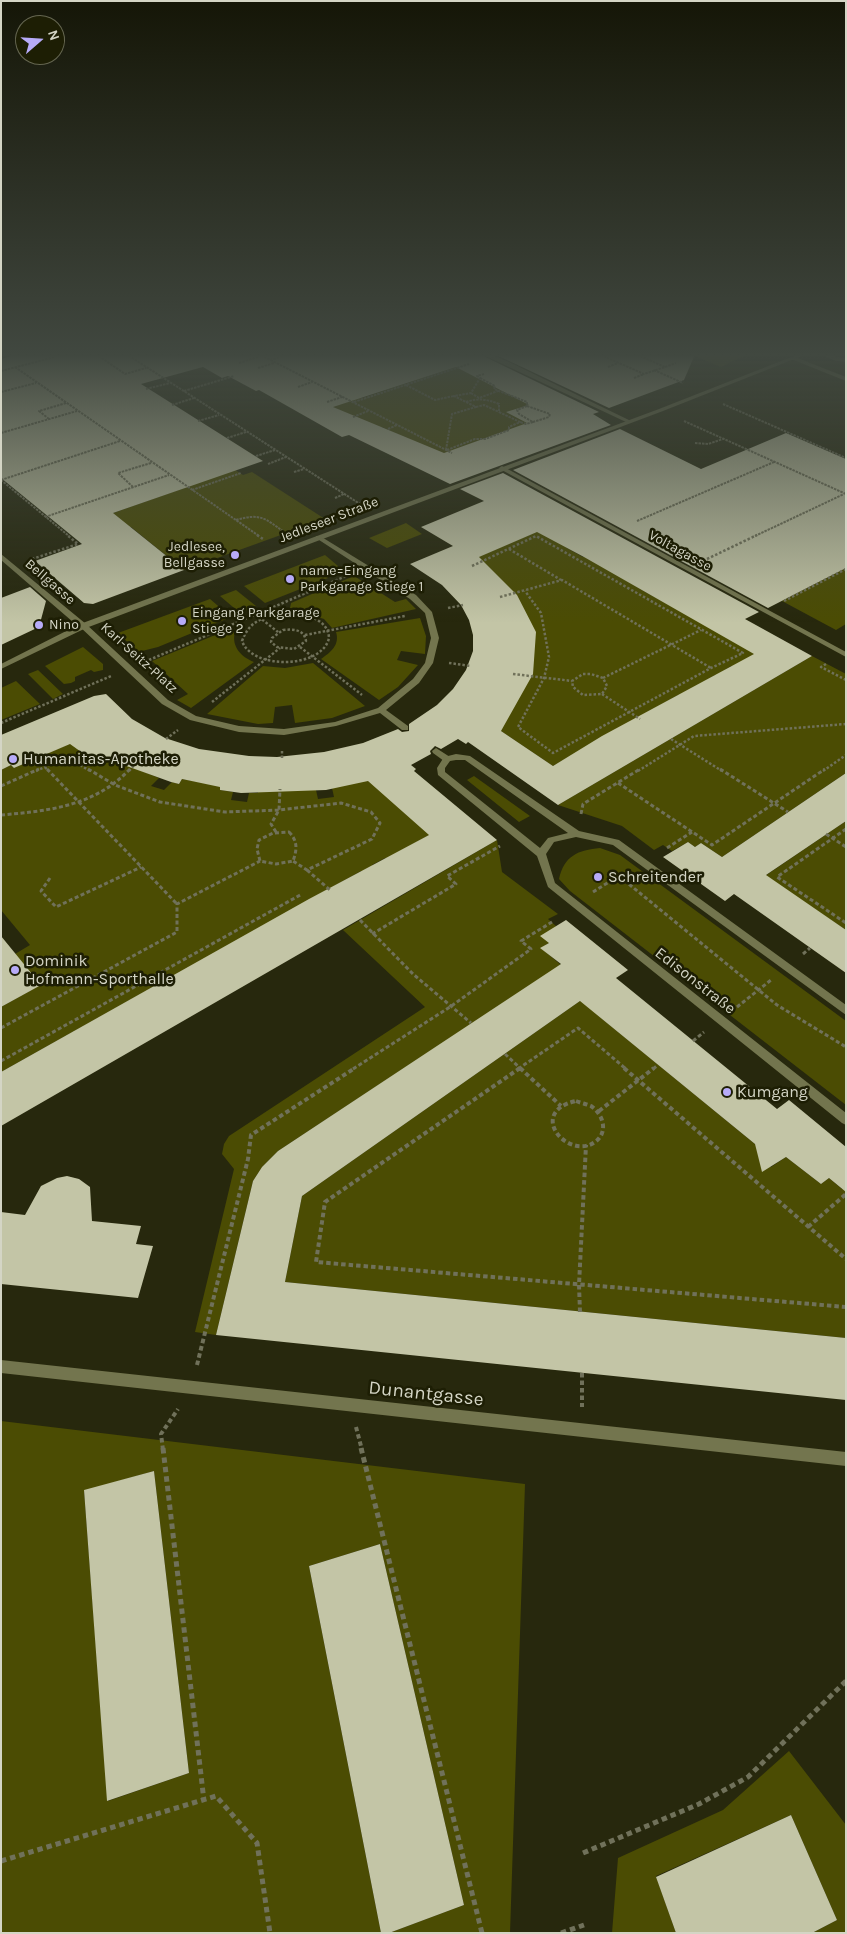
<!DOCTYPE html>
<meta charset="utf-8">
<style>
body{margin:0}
#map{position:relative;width:847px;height:1934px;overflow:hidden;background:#27280d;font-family:Karla,sans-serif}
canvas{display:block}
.frame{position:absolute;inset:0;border:2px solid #d4d5c5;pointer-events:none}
.north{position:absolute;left:15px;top:15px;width:50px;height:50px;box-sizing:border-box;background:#1d1e04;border:1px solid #666751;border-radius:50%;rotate:71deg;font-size:14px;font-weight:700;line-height:20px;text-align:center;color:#d4d5c5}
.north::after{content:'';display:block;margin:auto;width:18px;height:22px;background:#b7abf8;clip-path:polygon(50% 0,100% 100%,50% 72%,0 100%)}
</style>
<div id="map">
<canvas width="847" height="1934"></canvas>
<div class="frame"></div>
<div class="north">N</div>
</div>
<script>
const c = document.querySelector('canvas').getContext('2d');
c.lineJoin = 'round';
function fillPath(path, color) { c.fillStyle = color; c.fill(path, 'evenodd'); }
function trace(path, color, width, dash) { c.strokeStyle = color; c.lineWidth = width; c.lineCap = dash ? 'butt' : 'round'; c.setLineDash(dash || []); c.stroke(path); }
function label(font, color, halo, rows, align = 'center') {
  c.font = font + ' Karla,sans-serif'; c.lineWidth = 5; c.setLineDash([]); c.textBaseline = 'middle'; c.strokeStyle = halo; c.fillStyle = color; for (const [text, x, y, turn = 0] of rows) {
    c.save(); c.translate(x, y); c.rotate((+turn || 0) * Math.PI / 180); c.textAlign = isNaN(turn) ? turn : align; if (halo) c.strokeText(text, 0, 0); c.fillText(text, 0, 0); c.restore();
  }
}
fillPath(new Path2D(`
 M 70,352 C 110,352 156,411 185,436 C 202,451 224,462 243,475 L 252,472 L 325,519 L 184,570 L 131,527 L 102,537 L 65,530 L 184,488 L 1,370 Z
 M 304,352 L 285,358 L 300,366 L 345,352 L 453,352 L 455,353 L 345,389 L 362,398 L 472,361 L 498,389 L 553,413 L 484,442 L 480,440 L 443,456 L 382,427 L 378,428 L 214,353 Z
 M 685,352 L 752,352 L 721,367 Z
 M 406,523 L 422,534 L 387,548 L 369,538 Z
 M 545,528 L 567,548 L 583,557 L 586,556 L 647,593 L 762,651 L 734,667 L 731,666 L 725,670 L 722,678 L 715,675 L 681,696 L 678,695 L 553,766 L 483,719 L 478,557 Z
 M 325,555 L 338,566 L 337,570 L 326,574 L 328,578 L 265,603 L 244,586 Z
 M 846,568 L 846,624 L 836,630 L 782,601 Z
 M 354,576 L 395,602 L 406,599 L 416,609 L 332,628 L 324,619 L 290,608 L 291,603 Z
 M 236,590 L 256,606 L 240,613 L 220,596 Z
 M 210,599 L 231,617 L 158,647 L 138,652 L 118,633 Z
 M 420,618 L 426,636 L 425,654 L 401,651 L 397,660 L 418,665 L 398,687 L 379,700 L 321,659 C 331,652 340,645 336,632 Z
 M 225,631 L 235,632 C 231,646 241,657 254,662 L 191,708 L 177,700 L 188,694 L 152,661 Z
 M 83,647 L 103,664 L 103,670 L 94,672 L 91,670 L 75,677 L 75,681 L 71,683 L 64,684 L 45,666 Z
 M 812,656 L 846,674 L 846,773 L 722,857 L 701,843 L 695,847 L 688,842 L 672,851 L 663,845 L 654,850 L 622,826 L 558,805 Z
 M 313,663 L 365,706 L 332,718 L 295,723 L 292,705 L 275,707 L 273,723 L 258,724 L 207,714 L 263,666 L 285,668 Z
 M 38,670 L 63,694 L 53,699 L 28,674 Z
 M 16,681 L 40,704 L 1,720 L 1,688 Z
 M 71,743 L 98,764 L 110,758 L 159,778 L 151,786 L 164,790 L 172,782 L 179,784 L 182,779 L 220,786 L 220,790 L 233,792 L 231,800 L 247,802 L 249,793 L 258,793 L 258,789 L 316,790 L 318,799 L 334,797 L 332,788 L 375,775 L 438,830 L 387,859 L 385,858 L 372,865 L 378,870 L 368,876 L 361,871 L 1,1072 L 1,1007 L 40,985 L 15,954 L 30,945 L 1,910 L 1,770 L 11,765 L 14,768 Z
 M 474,776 L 530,816 L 519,822 L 467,780 Z
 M 846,821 L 846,930 L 765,876 Z
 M 497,840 L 502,872 L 558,914 L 548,919 L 556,926 L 549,943 L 541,948 L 561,965 L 278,1151 L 262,1167 L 253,1181 L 216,1335 L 195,1332 L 234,1169 L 222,1154 L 224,1144 L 229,1136 L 425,1007 L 343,930 Z
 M 600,848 L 620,855 L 846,1021 L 846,1105 L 570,891 L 559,879 C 564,856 578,850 600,848 Z
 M 580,1001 L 589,1003 L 600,1017 L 761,1149 L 758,1155 L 764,1166 L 771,1167 L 786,1157 L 821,1184 L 829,1178 L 842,1189 L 846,1185 L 846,1338 L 285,1282 L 302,1196 Z
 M 1,1421 L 525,1484 L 510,1933 L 389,1933 L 464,1905 L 380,1544 L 309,1566 L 381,1933 L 1,1933 ZM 154,1471 L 189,1773 L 108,1801 L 84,1491 Z
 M 789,1751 L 846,1825 L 846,1933 L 812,1933 L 837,1920 L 791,1815 L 656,1876 L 676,1933 L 612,1933 L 618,1858 L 723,1810 Z`), '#4b4c03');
fillPath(new Path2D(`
 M 26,352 L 475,352 L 599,412 L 593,414 L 611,425 L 450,484 L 349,435 L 342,437 L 259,390 L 256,391 L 228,376 L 222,378 L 203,367 L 141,384 L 263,461 L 113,513 L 184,570 L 93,604 L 84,603 L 35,561 L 82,544 L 1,478 L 1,359 ZM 456,367 L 529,405 L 506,412 L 527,423 L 444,453 L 333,407 Z
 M 490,352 L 696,352 L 684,380 L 609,408 Z
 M 620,429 L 701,469 L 786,433 L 846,459 L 846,568 L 768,608 L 513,470 Z
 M 503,473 L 759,612 L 745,619 L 812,656 L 558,805 L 468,742 L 466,744 L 458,739 L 441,749 L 435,746 L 430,751 L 431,754 L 411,765 L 416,769 L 414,771 L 497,840 L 1,1126 L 1,1072 L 309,899 L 429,835 L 368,781 L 326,790 L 241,793 L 220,790 L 220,787 L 182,779 L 179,784 L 171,782 L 107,759 L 98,764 L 70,744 L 14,768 L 11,765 L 1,770 L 1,735 L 94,696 L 106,694 L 132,719 L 165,738 L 199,749 L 249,756 L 277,757 L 324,752 L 363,743 L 398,729 L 402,732 L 409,731 L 409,724 L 437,705 L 453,689 L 466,670 L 473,651 L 473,635 L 469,620 L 461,605 L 442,585 L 410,564 L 453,546 L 421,527 L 484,501 L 460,489 ZM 537,532 L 584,557 L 754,654 L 602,736 L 553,766 L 501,731 L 533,674 L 536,632 L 517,595 L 479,557 Z
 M 30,587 L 46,601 L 39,627 L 1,645 L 1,598 Z
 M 846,773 L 846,821 L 766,875 L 846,930 L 846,973 L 734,894 L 725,901 L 663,857 L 688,842 L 695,847 L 701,843 L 722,857 Z
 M 566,920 L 628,970 L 616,978 L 777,1109 L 789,1100 L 846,1147 L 846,1192 L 829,1178 L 821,1184 L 786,1157 L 762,1172 L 755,1144 L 580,1001 L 302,1196 L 285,1282 L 846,1338 L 846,1400 L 216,1335 L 253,1181 L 262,1167 L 278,1151 L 561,964 L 540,948 L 549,943 L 540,936 Z
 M 1,936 L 41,985 L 1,1007 Z
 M 67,1176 L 79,1179 L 90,1187 L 92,1221 L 141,1226 L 136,1244 L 153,1246 L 138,1298 L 1,1284 L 1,1212 L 25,1215 L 41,1186 L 57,1178 Z
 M 154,1471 L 189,1773 L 107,1801 L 84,1490 Z
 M 380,1544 L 464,1905 L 389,1933 L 381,1933 L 309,1566 Z
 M 791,1815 L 837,1920 L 812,1933 L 676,1933 L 656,1877 Z`), '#c3c5a6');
trace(new Path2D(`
 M 93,352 L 125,374 L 146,368
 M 123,352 L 360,504
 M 255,352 L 452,453
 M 594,352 L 644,374 L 665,367 L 631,352
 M 579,354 L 584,352
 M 640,356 L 651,352
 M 270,360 L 296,352
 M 239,363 L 261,356
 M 15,367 L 259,536
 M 608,367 L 618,363
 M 665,367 L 676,363
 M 258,368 L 274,363
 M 654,370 L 683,383
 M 1,371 L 74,352
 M 480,378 L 495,386 L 494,389 L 527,402 L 527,406 L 517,410 L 519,414 L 533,422 L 526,424 L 520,422
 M 634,378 L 644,374
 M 406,385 L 435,400 L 454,396
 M 298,387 L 312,382
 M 146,389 L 170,383
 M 184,391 L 234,376
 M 1,392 L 36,383
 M 471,393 L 479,398 L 498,391
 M 327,402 L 342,397
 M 354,402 L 469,364
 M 723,404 L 846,458
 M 172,405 L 194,398
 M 527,406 L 550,414 L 549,417 L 533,422
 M 476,407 L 484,405 L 499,412
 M 353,417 L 368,411
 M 49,419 L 39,411 L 66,403
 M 198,421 L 219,415
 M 684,421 L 846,494
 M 388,429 L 397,425
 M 1,433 L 77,411
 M 227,438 L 246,432
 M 695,443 L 708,444 L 723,439
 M 446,450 L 452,414 L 476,407 L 454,396 L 471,393 L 480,378 L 477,376 L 484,374
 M 447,450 L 475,439 L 485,439 L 509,430 L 509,427 L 520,422 L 499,412 L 499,404 C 487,399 478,398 466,402
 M 256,456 L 275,450
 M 268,464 L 286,457
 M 294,472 L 304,469
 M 1,480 L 69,536
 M 1,480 L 120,441
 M 133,487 L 118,473 L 151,463
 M 192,490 L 241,473
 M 335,498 L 344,494
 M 45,517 L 169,475
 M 236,520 C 260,513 265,518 284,532
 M 637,521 L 774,462
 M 755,536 L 844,494`), '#70715a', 2, [2.5, 1]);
trace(new Path2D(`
 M 257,535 L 263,539
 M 509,549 L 561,580
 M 32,559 L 78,544 L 67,535
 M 707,559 L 757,535
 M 472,566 L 536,536 L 743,653 L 711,668 L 553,753 L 518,727 L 544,678 L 549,657 L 541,613 L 525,591
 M 500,597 L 562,580 L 711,668
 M 784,601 L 846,569
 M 448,608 L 463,605
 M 255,614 L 278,632
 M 292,614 C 307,615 328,619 329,638 C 322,669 252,670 242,641 C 251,617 268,616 292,614 Z
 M 283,630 C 293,629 304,629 306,641 L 294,649 L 277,647 L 271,642 L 272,638 Z
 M 305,635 L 405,616
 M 300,647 L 362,695
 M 149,660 L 346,576
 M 449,663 L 471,666
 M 826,664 L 821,667 L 846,680
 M 513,674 L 572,681
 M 583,674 L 591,674 L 603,678 L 607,686 L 602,694 L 583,695 L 573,687 L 572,681 Z
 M 603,678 L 701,630
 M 602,694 L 640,719
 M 212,702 L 280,648
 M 1,723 L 111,676
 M 166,739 L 178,730
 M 671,739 L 722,771
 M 282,751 L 282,758
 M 45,767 L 48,771
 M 36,771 L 67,757 L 90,771
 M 129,771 L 135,764
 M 638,771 L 694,736 L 846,724
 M 823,771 L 846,755`), '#70715a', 2.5, [2.5, 2]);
trace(new Path2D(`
 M 47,769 L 177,904
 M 88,769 L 115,785 L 160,802 L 225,812 L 279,810 L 341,803 L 371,812 L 380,823 L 372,839 L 307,870 L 293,861
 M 720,769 L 788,812
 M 618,783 L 712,845 L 825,769
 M 1,786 L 39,769
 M 581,814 L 583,804 L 640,769
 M 1,815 C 49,811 95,806 130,769
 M 846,829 L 777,877 L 846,923
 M 276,832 L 271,824 L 279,810 L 280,789
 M 289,832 C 298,841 297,850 293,861 L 276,864 L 260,861 L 257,849 L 259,840 L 273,833 Z
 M 826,834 L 846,847
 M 667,848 L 692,832
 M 307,870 L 330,890
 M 619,876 L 777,1005 L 846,1047
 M 50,878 L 41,891 L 56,907 L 141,867
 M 593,892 L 620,875
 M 360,920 L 413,974 L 471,1023
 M 372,934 L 456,884 L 447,876 L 500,846
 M 803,954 L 810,948
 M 737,1007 L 771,980
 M 1,1028 L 177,932 L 177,904 L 260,861
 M 693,1041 L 704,1032
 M 505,1054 L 521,1069
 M 1,1061 L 302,894
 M 353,1069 L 450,1007 L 531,949 L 521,941 L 552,922
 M 518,1069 L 578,1028 L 626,1069
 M 653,1069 L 658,1065`), '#70715a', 3, [4, 2.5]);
trace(new Path2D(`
 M 520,1068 L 561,1106
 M 520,1068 L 325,1202 L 316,1262 L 846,1307
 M 624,1068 L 846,1259
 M 576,1101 C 581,1103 586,1104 591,1106 C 603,1114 609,1132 595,1142 C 568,1161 526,1112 576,1101 Z
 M 599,1111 L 654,1068
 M 808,1227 L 846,1194
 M 580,1312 L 579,1285 L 586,1145
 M 197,1365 L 248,1159 L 251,1135 L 355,1068
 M 582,1373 L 582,1407
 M 356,1427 L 362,1450
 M 163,1450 L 161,1434 L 178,1409`), '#70715a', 4, [4.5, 3]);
trace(new Path2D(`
 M 163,1448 L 204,1801
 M 361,1448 L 482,1933
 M 583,1853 L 699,1804 L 748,1777 L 846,1681
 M 1,1861 L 216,1796 L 257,1843 L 270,1933
 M 561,1933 L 584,1925`), '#70715a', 5, [5.5, 4]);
fillPath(new Path2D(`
 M 316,536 L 320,536 L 416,595 L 432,612 L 439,638 L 433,663 L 419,683 L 386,710 L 408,726 L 408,730 L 402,730 L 380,713 L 336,726 L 284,735 L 239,732 L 190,720 L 162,704 L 79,626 L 80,624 L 86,624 L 168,700 L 196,716 L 239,726 L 284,729 L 335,722 L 378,708 L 413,679 L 425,663 L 431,638 L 425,613 L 410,599 L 316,538 Z
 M 436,748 L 450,757 L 450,761 L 444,761 L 433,753 L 432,751 Z`), '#73754e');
fillPath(new Path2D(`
 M 477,352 L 485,352 L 509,362 L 631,421 L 626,422 Z
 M 814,352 C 826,352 835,358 846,358 L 846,362 L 836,361 Z
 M 791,357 L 795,357 L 846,377 L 846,381 L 791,359 Z
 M 502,466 L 846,652 L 846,657 L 500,469 L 499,468 Z
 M 1,554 L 86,624 L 86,628 L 80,628 L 1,560 Z
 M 456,754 L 470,756 L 579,831 L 619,840 L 846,1005 L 846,1015 L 613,845 L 576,837 L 554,842 L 546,854 L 555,883 L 846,1113 L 846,1125 L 842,1123 L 548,887 L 537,856 L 438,775 L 437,768 L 444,757 ZM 456,760 L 465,760 L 568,833 L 548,838 L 540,848 L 445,772 L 445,768 L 450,761 Z
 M 1,1360 L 846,1452 L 846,1466 L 1,1373 Z`), '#73754e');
fillPath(new Path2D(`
 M 804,352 L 812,352 L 663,411 L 86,628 L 1,669 L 1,664 L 80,624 L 659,409 Z`), '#73754e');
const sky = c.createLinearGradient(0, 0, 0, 623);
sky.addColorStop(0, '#151607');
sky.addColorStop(0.57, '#414840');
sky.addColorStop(1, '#41484000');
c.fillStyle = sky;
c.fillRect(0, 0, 847, 623);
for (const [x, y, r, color] of [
 [235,555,5,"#b7abf8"],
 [290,579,5,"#b7abf8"],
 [182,621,5,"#b7abf8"],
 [39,625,5,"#b7abf8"],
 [13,759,5,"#b7abf8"],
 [598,877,5,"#b7abf8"],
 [15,970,5,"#b7abf8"],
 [727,1092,5,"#b7abf8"]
]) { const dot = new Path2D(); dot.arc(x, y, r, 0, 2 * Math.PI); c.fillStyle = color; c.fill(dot); trace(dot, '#1d1e04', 2); }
label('14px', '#d4d5c5', '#1d1e04', [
 ["Jedleseer Straße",329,520,-21],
 ["Voltagasse",680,551,29],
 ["Bellgasse",50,582,41],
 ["Karl-Seitz-Platz",139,658,42]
]);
label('14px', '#d4d5c5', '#1d1e04', [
 ["Jedlesee,",225,547,"right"],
 ["Bellgasse",225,563,"right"],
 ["name=Eingang",300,571],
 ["Parkgarage Stiege 1",300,587],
 ["Eingang Parkgarage",192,613],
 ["Stiege 2",192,629],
 ["Nino",49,625]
], 'left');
label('16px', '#d4d5c5', '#1d1e04', [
 ["Humanitas-Apotheke",23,759],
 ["Schreitender",608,877],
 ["Dominik",25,961],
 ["Hofmann-Sporthalle",25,979],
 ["Kumgang",737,1092]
], 'left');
label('16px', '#d4d5c5', '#1d1e04', [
 ["Edisonstraße",695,981,38]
]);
label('19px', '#d4d5c5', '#1d1e04', [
 ["Dunantgasse",426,1394,6]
]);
</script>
